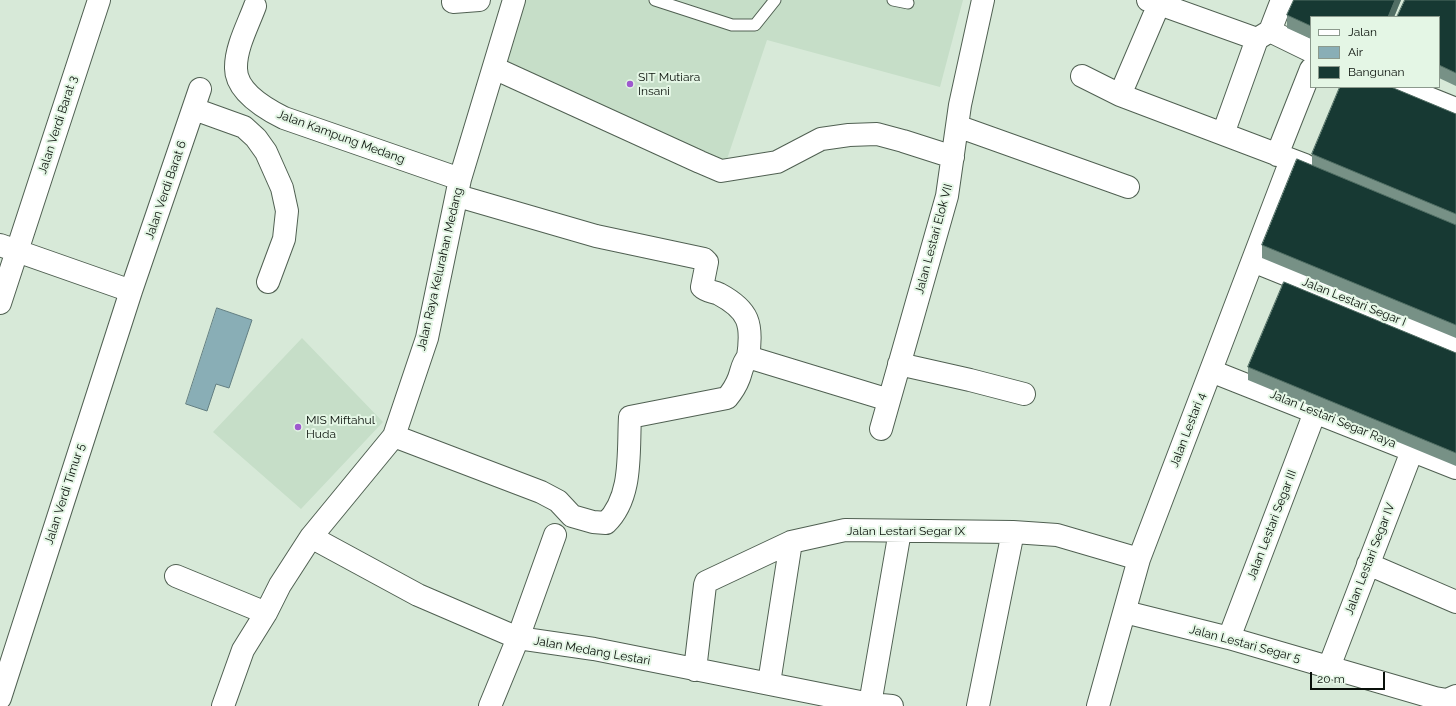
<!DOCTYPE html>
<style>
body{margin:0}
#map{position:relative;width:1456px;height:706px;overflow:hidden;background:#d7e9d8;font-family:Raleway,sans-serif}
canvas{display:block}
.legend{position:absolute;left:1310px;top:16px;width:130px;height:72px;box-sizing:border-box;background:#e4f6e5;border:1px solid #8c9a8d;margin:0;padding:5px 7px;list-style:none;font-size:12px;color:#09100a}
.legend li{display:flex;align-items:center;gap:8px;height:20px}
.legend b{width:20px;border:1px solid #8c9a8d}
.scale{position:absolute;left:1310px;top:672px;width:75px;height:18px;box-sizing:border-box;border:2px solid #09100a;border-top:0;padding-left:5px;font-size:12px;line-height:14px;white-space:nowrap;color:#09100a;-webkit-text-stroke:3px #e4f6e5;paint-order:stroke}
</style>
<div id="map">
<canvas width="1456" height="706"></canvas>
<ul class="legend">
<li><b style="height:5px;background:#fff"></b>Jalan</li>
<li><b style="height:11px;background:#89aeb6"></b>Air</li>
<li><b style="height:11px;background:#173933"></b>Bangunan</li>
</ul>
<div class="scale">20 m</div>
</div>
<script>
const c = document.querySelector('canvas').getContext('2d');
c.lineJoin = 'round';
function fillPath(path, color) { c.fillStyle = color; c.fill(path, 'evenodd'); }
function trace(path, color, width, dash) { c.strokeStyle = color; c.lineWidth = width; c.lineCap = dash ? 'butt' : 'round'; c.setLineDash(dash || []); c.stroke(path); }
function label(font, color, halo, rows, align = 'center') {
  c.font = font + ' Raleway,sans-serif'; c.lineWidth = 4; c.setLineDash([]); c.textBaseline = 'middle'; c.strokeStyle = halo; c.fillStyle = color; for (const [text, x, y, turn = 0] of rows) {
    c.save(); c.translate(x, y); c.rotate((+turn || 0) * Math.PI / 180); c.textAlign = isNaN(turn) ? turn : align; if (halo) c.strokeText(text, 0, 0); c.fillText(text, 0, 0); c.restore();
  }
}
fillPath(new Path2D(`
 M 524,0 L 963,0 L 940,87 L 767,40 L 724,168 L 499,80 Z
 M 302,338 L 383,422 L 301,509 L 213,432 Z`), '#c6dec8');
const water = new Path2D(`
 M 217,308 L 252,320 L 229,388 L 216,384 L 207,411 L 186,404 Z`);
fillPath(water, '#89aeb6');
trace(water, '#637f82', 1);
const service = new Path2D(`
 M 655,0 L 732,25 L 755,25 L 775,0
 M 893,0 L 908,3`);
const minor = new Path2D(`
 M 1148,0 L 1257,39
 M 453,2 L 479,0
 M 255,6 C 248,25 236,47 236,67 C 235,91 266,109 284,118 L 460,179
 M 1270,31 L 1311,51
 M 494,68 L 700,162 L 721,171 L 777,162 L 821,139 L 849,135 L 877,134 L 903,141 L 953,157
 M 1082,76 L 1120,95 L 1305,165
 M 1401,87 L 1456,109
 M 1120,95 L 1159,4
 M 194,109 L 244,127 L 256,138 L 266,152 L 282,188 L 287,211 L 284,239 L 268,282
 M 957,126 L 1128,187
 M 1223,134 L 1257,39 L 1270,31 L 1282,0
 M 1277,155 L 1311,69
 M 458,196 L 596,236 L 704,259 L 707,262 L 702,287 C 707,292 713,291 719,294 C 749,310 753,324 748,357
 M 0,245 L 131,291
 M 1253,261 L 1456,343
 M 0,303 L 99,0
 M 899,364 L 970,380 L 1024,394
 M 1211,371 L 1456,468
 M 881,429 L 947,196 L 960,105 L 983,0
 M 394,436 L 541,492 L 558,501 L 572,516 L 593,522 L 606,523 C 633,497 628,452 630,417 L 727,398 C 732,392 736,386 739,378 C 742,370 742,364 748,357 L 889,400
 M 311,537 L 418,595 L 518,638 L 594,649 L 870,704 L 892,706
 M 1368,564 L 1456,602
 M 176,576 L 266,613
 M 1125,612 L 1229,638 L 1435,698 L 1447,700 L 1456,696
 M 1229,638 L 1315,412
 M 1329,667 L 1412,451
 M 695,670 L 705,585 L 706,582 L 791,542 L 845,530 L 1013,532 L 1057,535 L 1139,559
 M 769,683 L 791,542
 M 0,698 L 131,291 L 200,89
 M 870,704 L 900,531
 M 223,706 L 243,650 L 266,613 L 280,585 L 311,537 L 394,436 L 427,338 L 460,179 L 514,0
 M 490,706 L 518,638 L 555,535
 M 978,706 L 1013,532
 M 1098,706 L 1139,559 L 1291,160`);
trace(service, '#506052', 13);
trace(minor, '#506052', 24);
trace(service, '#fff', 11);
trace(minor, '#fff', 22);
fillPath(new Path2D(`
 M 1294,0 L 1401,0 L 1394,17 L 1311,17 L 1311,39 L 1287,28 L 1287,15 Z
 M 1456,0 L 1456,86 L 1439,78 L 1439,17 Z
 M 1456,114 L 1456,338 L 1262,258 L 1262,245 L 1312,165 L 1312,154 Z
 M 1456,353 L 1456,466 L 1248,380 L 1248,367 Z`), '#779186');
fillPath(new Path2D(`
 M 1395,0 L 1401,0 L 1394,17 L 1388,17 Z`), '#516e64');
const building = new Path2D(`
 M 1294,0 L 1395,0 L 1388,17 L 1311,17 L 1311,26 L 1287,15 Z
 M 1405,0 L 1456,0 L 1456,73 L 1439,65 L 1439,17 L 1397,17 Z
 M 1340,87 L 1391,87 L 1456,114 L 1456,214 L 1312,154 Z
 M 1297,159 L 1456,225 L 1456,325 L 1262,245 Z
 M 1284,282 L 1456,353 L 1456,453 L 1248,367 Z`);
fillPath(building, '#173933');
trace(building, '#516e64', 1);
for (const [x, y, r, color] of [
 [630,84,4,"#9e59ce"],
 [298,427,4,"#9e59ce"]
]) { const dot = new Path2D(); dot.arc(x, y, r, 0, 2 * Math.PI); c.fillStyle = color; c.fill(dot); trace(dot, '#e4f6e5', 1.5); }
label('12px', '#09100a', '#e4f6e5', [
 ["SIT Mutiara",638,77],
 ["Insani",638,91],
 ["MIS Miftahul",306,420],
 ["Huda",306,434]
], 'left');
label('12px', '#09100a', '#e4f6e5', [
 ["Jalan Verdi Barat 3",58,125,-72],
 ["Jalan Kampung Medang",341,137,20],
 ["Jalan Verdi Barat 6",166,190,-71],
 ["Jalan Lestari Elok VII",934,239,-75],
 ["Jalan Raya Kelurahan Medang",440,269,-77],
 ["Jalan Lestari Segar I",1354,302,22],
 ["Jalan Lestari Segar Raya",1333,419,22],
 ["Jalan Lestari 4",1188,430,-69],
 ["Jalan Verdi Timur 5",65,494,-72],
 ["Jalan Lestari Segar III",1272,525,-69],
 ["Jalan Lestari Segar IX",906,531],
 ["Jalan Lestari Segar IV",1370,559,-69],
 ["Jalan Lestari Segar 5",1245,644,15],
 ["Jalan Medang Lestari",592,651,10]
]);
</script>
